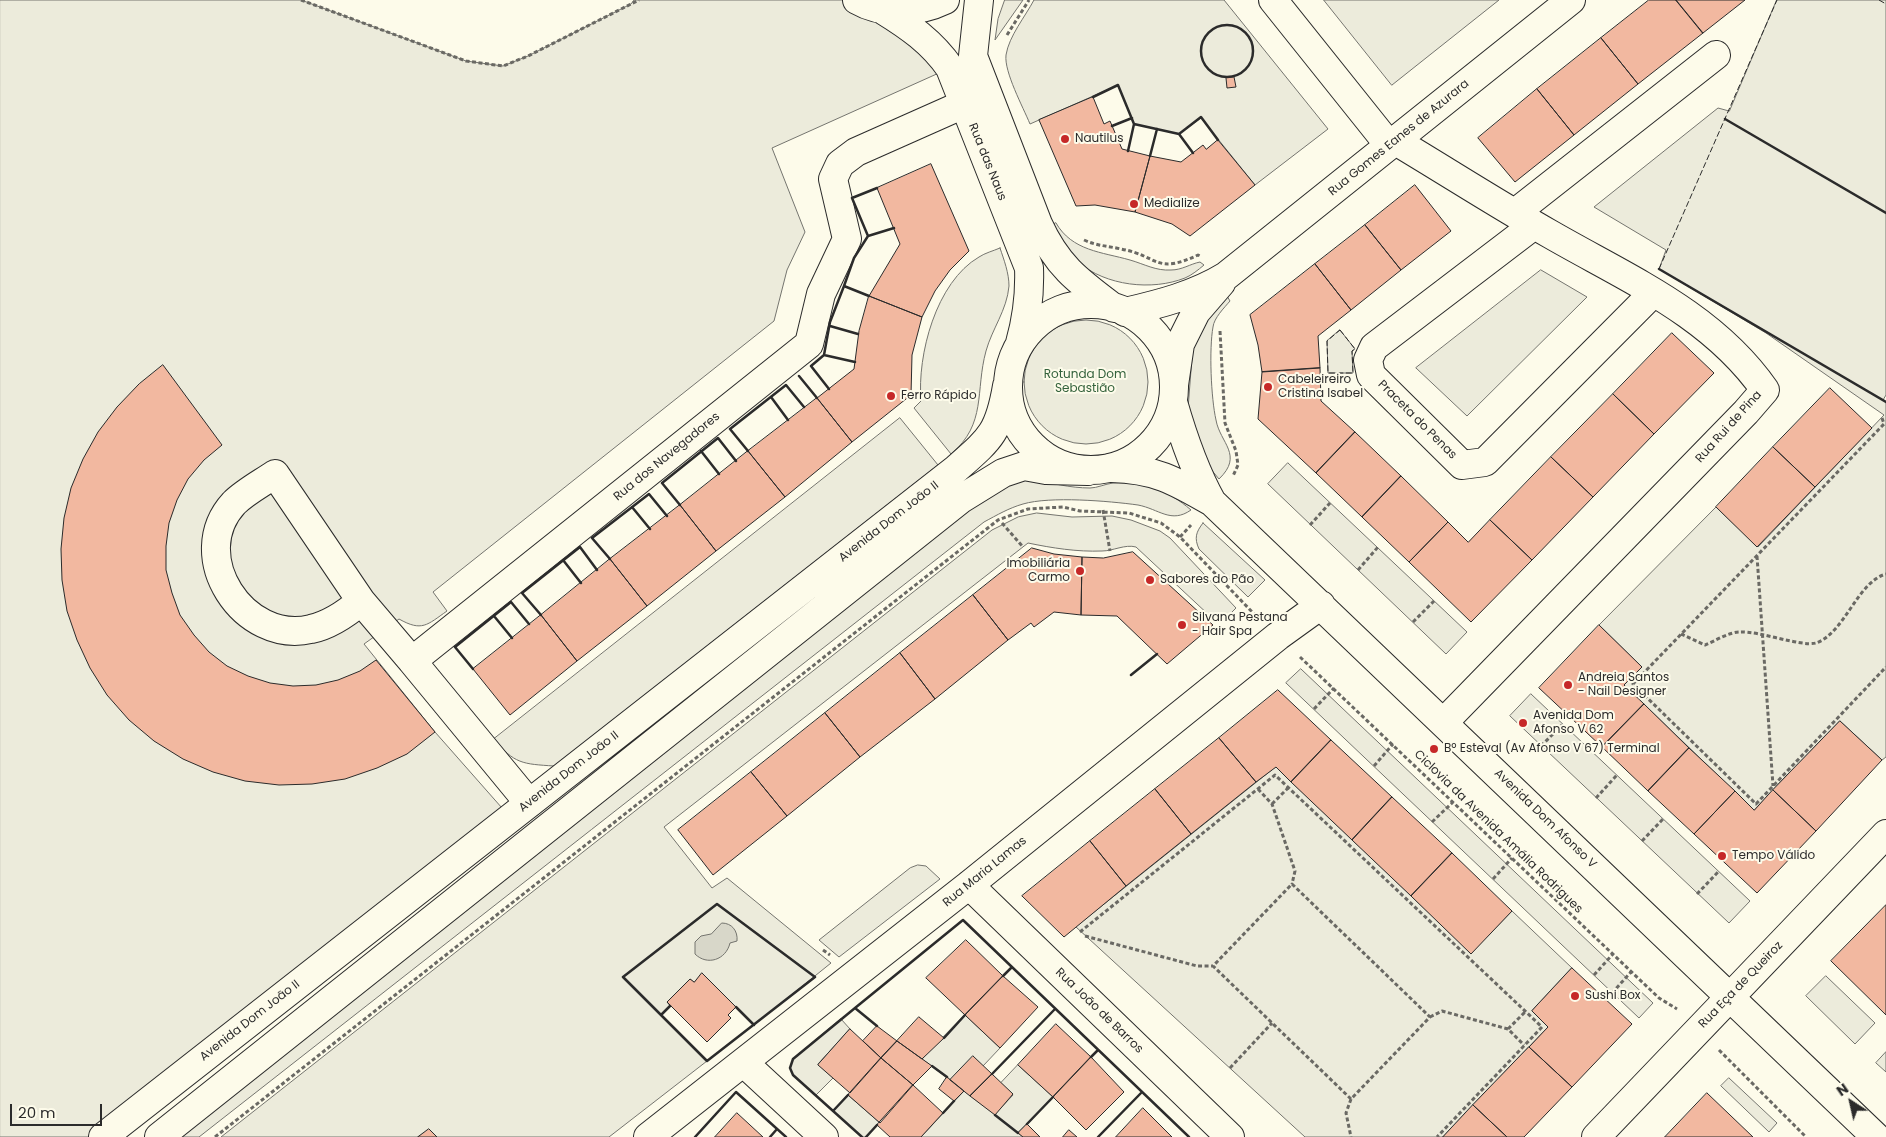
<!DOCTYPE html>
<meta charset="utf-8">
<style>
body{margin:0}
#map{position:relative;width:1886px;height:1137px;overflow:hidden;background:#fdfbea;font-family:Poppins,sans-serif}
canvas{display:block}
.north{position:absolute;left:1826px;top:1077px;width:50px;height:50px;-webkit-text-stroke:4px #fdfbea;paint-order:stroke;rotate:325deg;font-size:14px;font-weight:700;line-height:20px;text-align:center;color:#2b2b2b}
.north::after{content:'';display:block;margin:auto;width:18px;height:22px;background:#2b2b2b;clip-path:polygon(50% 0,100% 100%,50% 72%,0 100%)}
.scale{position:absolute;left:10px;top:1104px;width:92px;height:22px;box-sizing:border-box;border:2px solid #2b2b2b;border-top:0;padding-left:6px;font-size:15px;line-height:18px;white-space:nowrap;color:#2b2b2b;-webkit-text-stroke:4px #fdfbea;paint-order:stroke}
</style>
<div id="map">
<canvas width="1886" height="1137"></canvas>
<div class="north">N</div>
<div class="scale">20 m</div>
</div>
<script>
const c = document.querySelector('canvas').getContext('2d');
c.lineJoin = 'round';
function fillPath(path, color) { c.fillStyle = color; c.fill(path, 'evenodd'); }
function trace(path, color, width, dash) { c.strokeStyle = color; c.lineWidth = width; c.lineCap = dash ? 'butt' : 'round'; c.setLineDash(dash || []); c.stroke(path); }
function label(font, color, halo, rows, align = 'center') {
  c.font = font + ' Poppins,sans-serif'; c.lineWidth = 4; c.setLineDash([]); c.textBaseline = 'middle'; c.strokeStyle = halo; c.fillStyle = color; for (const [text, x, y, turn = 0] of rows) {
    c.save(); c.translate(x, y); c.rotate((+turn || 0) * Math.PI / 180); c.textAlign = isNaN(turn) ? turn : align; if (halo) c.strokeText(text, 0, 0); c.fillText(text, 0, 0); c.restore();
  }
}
const green = new Path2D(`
 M 0,0 L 301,0 L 466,61 L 503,66 L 528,56 L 631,4 L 634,0 L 857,0 L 950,68 L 772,148 L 805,232 L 787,270 L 774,321 L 433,592 L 447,611 C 427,625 422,632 399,619 L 364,644 L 435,732 L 502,808 L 94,1137 L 0,1137 Z
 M 1005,0 L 1023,0 L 995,40 L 998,19 Z
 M 1034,0 L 1224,0 L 1328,129 L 1255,185 L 1201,118 L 1179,134 L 1134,124 L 1118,85 L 1030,124 C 1023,107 1004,72 1006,55 C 1009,36 1025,17 1034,0 Z
 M 1324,0 L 1499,0 L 1392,85 Z
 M 1777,0 L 1886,0 L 1886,395 L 1883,400 L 1886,402 L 1886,757 L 1882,760 L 1840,721 L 1754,810 L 1624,685 L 1642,667 L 1599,625 L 1716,507 L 1758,547 L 1884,415 L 1766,333 L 1659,269 L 1666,250 L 1594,207 L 1718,108 L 1729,111 Z
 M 1056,223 C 1072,251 1102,252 1130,260 C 1144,264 1156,271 1171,270 C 1182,270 1190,264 1200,262 L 1204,265 C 1198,270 1192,275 1185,278 C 1152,291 1106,286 1078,262 C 1067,253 1059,237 1050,226 Z
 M 1000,248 C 1004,260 1009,273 1009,286 C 1007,310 992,329 986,351 C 975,391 987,424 951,454 L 914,408 L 921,401 C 917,355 936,282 979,257 C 985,253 993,251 1000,248 Z
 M 1541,270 L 1587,297 L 1467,416 L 1416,368 Z
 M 1227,296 L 1230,301 C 1224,308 1214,318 1213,327 C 1209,349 1211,398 1216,420 C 1220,443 1244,455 1219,479 L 1199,455 L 1188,409 L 1193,344 L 1217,303 Z
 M1024 382a62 62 0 1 1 124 0a62 62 0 1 1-124 0Z
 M 1340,330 L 1355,349 L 1352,351 L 1353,373 L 1328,373 L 1327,341 Z
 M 900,418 L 938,465 L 554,766 C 523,764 514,764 494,739 Z
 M 1288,463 L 1467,632 L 1446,654 L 1268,484 Z
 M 1032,479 C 1051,483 1070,488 1090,488 C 1097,488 1105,484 1113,483 C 1143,481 1168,490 1191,510 C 1171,524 1159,509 1138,505 C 1109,501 1050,496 1023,504 C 1009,508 997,515 984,522 L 199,1137 L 174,1137 L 985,497 L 1006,485 Z
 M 1037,513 L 1072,517 L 1112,516 L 1131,520 L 1160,531 L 1170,538 L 1236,608 L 1223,621 L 1214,613 L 1211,617 L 1136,547 C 1125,544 1113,551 1102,551 C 1077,552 1052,548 1028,543 L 664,827 L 712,888 L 727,878 L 831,963 L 754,1025 L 703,974 L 694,982 L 690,979 L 667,1002 L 670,1006 L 661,1015 L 707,1061 L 609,1137 L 437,1137 L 429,1130 L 418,1137 L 221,1137 L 992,530 L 1018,517 Z
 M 1203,523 L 1265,580 L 1248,597 L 1199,549 C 1194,538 1196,532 1203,523 Z
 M 1301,669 L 1653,1003 L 1639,1018 L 1286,683 Z
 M 1531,694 L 1750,901 L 1729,923 L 1510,716 Z
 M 1276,767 L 1471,953 L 1512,911 L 1572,968 L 1532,1011 L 1548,1027 L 1443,1137 L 1305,1137 L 1076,927 Z
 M 918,865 L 926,866 L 940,879 L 839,957 L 819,940 L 910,868 Z
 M 1826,976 L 1875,1023 L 1855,1044 L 1806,996 Z
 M 965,1015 L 1000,1048 L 983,1066 L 950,1080 L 922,1059 Z
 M 841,1019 L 850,1029 L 818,1064 L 833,1078 L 816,1095 L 793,1075 L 790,1068 L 793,1059 Z
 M 1886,1052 L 1886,1072 L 1876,1063 Z
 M 1018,1065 L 1053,1097 L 1018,1133 L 1023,1137 L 921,1137 L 964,1091 L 995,1114 L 1013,1095 L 1001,1083 Z
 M 1729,1078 L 1777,1123 L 1769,1132 L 1721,1086 Z
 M 848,1095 L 880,1123 L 866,1137 L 862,1137 L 833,1111 Z`);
fillPath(green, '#ecebdb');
trace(green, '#74746e', 1);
const water = new Path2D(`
 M 722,923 C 732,923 738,931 737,941 L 730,943 C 726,960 707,966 695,954 L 695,942 L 701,936 L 711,934 Z`);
fillPath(water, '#d8d7c9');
trace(water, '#74746e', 1);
const building = new Path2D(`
 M 1649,0 L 1676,0 L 1703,33 L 1638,84 L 1601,38 Z
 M 1676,0 L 1745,0 L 1703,33 Z
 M 1601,38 L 1638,84 L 1574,135 L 1537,89 Z
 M 1234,77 L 1236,87 L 1227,88 L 1226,78 Z
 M 1537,89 L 1574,135 L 1515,182 L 1478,138 Z
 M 1093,97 L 1104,124 L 1110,121 L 1122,149 L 1150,156 L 1135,212 L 1095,205 L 1076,206 L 1039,120 Z
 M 1218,140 L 1255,185 L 1190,236 L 1172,224 L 1135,212 L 1150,156 L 1181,162 L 1203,145 L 1206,149 Z
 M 931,164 L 969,251 L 950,270 L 935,291 L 922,317 L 869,296 L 900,244 L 877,188 Z
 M 1415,185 L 1451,231 L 1401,270 L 1365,225 Z
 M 1365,225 L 1401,270 L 1351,310 L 1315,264 Z
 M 1315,264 L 1351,310 L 1318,336 L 1320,368 L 1262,372 L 1258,345 L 1250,315 Z
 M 869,296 L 922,317 L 912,355 L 911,395 L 852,442 L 817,398 L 854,369 L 859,331 Z
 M 1672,333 L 1714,373 L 1654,434 L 1613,394 Z
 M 163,365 L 222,445 L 204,460 L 188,479 L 177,500 L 169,523 L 166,546 L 166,570 L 172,593 L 180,615 L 194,635 L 209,652 L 227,666 L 248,676 L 270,683 L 293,686 L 316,685 L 338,680 L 360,671 L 376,660 L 435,732 L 407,754 L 377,768 L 345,779 L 312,784 L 279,785 L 245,781 L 213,772 L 183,759 L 154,741 L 129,720 L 107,695 L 90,668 L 77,640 L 67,611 L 62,580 L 61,549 L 64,518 L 71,488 L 83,459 L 98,432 L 117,407 L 139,384 Z
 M 1320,368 L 1321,401 L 1355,432 L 1316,473 L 1258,419 L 1262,372 Z
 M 1830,388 L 1872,428 L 1815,487 L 1773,447 Z
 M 1613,394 L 1654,434 L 1593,497 L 1551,457 Z
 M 817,398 L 852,442 L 785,497 L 748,451 Z
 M 1355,432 L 1401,476 L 1362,517 L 1316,473 Z
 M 1773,447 L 1815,487 L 1757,547 L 1716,507 Z
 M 748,451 L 785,497 L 716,551 L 680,505 Z
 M 1551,457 L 1593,497 L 1532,560 L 1490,520 Z
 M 1401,476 L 1448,522 L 1409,562 L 1362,517 Z
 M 680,505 L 716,551 L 647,606 L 610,559 Z
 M 1490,520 L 1532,560 L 1471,622 L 1409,562 L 1448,522 L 1468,542 Z
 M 1032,548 L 1054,554 L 1082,557 L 1081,615 L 1054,612 L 1034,627 L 1031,623 L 1008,640 L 973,595 Z
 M 1133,552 L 1213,625 L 1167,664 L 1117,616 L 1081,615 L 1082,557 L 1103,558 Z
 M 610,559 L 647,606 L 577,661 L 541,615 Z
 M 973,595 L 1008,640 L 935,699 L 900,653 Z
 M 541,615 L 577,661 L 510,715 L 473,669 Z
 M 1599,625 L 1642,667 L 1624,685 L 1644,704 L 1602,747 L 1539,688 Z
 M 900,653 L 935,699 L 860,757 L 825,713 Z
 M 1278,690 L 1331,740 L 1291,782 L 1276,767 L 1256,782 L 1219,738 Z
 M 1644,704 L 1689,748 L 1648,791 L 1602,747 Z
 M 825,713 L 860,757 L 787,816 L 751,772 Z
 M 1840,721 L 1882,760 L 1816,831 L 1773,790 Z
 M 1219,738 L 1256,782 L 1191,834 L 1155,789 Z
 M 1331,740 L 1392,797 L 1352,840 L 1291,782 Z
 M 1689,748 L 1735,791 L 1694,834 L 1648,791 Z
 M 751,772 L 787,816 L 713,875 L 678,830 Z
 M 1155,789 L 1191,834 L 1126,886 L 1090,841 Z
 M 1773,790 L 1816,831 L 1757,893 L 1694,834 L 1735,791 L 1754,810 Z
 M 1392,797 L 1452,853 L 1411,896 L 1352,840 Z
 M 1090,841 L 1126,886 L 1064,937 L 1022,896 Z
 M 1452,853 L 1512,911 L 1471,954 L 1411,896 Z
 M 1886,905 L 1886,1015 L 1831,961 Z
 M 966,940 L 1003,976 L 965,1015 L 926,978 Z
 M 1572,968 L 1632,1024 L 1572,1087 L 1529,1047 L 1548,1027 L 1532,1011 Z
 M 702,973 L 736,1007 L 728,1015 L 731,1018 L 707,1042 L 667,1002 L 690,979 L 694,982 Z
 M 1003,976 L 1038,1007 L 1000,1048 L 965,1015 Z
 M 919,1017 L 944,1038 L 922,1059 L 897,1041 Z
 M 1056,1024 L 1091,1057 L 1053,1097 L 1018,1065 Z
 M 877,1026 L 897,1041 L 881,1058 L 863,1041 Z
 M 850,1029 L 881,1058 L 850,1093 L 818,1065 Z
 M 897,1041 L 932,1066 L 913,1085 L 881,1058 Z
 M 1529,1047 L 1572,1087 L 1524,1137 L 1507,1137 L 1473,1105 Z
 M 973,1056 L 992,1074 L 970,1096 L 950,1080 Z
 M 1091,1057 L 1124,1092 L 1086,1130 L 1053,1097 Z
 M 881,1058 L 913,1085 L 880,1123 L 848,1095 Z
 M 992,1074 L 1013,1094 L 995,1115 L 970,1096 Z
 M 947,1077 L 964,1091 L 954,1101 L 939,1089 Z
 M 913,1085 L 943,1113 L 921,1137 L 890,1137 L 877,1125 Z
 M 1707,1093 L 1753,1137 L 1665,1137 Z
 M 1473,1105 L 1507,1137 L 1443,1137 Z
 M 1143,1108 L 1172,1137 L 1116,1137 Z
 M 737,1113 L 763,1137 L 715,1137 Z
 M 1027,1124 L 1040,1137 L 1023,1137 L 1018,1133 Z
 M 429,1129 L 437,1137 L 418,1137 Z
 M 1069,1130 L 1077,1137 L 1063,1137 Z`);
fillPath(building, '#f2b8a0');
trace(building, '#2b2b2b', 1);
const minor = new Path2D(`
 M 1273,0 L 1389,145
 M 1394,140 C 1446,171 1497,204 1550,234 C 1628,279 1712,314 1765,390 L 1746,412 L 1444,722
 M 1515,213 L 1716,55
 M 1534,225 L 1374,347 L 1368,360 L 1371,375 L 1462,465 L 1485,462 L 1653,293
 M 1125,312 C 1160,304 1195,295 1226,276 L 1571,0
 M 1174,385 L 1180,344 L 1196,312 L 1221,283
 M 1173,402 C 1183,437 1194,470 1212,502
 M 1111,468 C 1155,469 1174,480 1212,502 L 1876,1137
 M 361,601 C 347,613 330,625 311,629 C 244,645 185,556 234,503 C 245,492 262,483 275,474 L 361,601 L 412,661
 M 529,803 L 412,661 L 809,344 L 821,294 L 847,239 L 833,179 L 840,164 L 856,152 L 964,104
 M 969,885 L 1230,1137
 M 744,1063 L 824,1137
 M 648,1137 L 969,885 L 1278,636 L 1321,605
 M 1596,1137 L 1886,834`);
const primary = new Path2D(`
 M 857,0 C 883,15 918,13 945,0
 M 979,0 L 973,56 L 1038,224 C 1057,266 1078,281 1114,308
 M 883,10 C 909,26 932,42 950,68 L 1029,268 C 1030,294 1027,318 1020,343
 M1008 387a83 83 0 1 1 166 0a83 83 0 1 1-166 0Z
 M 103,1137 L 956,469 C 990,439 999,433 1007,386
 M 159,1137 L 961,499 L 1003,473 L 1024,466 L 1046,470 L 1088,471`);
trace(minor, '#2b2b2b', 30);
trace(primary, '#2b2b2b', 30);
trace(new Path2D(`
 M 301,0 L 466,61 L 503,66 L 528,56 L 639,0
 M 1007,35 L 1029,0
 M 1084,240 C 1097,246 1108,246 1121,249 C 1159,256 1155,275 1198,255 L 1200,256
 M 1220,331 L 1225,423 L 1236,451 L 1238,465 L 1233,476
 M 1882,418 L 1884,424 L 1633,684 L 1756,804 L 1886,667
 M 1103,510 L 1110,551
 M 1002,523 L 1023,547
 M 1310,525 L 1330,503
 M 1180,537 L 1191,525
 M 1757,556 L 1773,786
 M 1358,570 L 1378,547
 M 1413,622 L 1434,601
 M 1681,634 L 1705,645 C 1715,641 1729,632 1740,632 C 1760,631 1801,647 1816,643 C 1845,633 1857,582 1886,574
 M 1300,657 L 1659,998 L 1677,1009
 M 1314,709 L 1334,688
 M 1541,746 L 1563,724
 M 1374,766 L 1393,744
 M 1258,789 L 1272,804 L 1295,871 L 1292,884
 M 1596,798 L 1617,775
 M 1272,804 L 1289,787
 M 1432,822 L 1453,802
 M 1642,841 L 1663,819
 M 1493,879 L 1512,858
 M 1697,894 L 1719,871
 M 1080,932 L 1275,775 L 1542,1027 L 1437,1137
 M 1085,936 L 1197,966 L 1213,966
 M 823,950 L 830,955
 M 1594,975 L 1613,954
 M 1612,993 L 1631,972
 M 1430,1017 L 1442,1011 L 1508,1029 L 1524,1045
 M 1508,1029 L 1526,1011
 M 1719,1050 L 1806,1137
 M 1230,1068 L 1272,1023
 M 1351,1099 L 1213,966 L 1292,884 L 1430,1017 L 1351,1099 L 1346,1113 L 1351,1137
 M 215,1137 L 998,520 L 1028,509 L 1063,507 L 1080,511 L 1129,513 L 1161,523 L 1180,537 L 1257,617`), '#6a6964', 3, [4, 2.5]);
trace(minor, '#fdfbea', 28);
trace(primary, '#fdfbea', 28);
trace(new Path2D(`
 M 1879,0 L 1886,4
 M 1659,269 L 1777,0
 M 1340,330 L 1355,349 L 1352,351 L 1353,373 L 1328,373 L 1327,341 Z`), '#2b2b2b', 1, [6, 2.5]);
trace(new Path2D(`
 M1201 51a26 26 0 1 1 52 0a26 26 0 1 1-52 0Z
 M 1093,97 L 1118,85 L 1134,124 L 1179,134 L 1201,117 L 1218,140
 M 1725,119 L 1886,213
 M 1112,126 L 1132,118
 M 1179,134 L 1193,153
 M 1128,151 L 1134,124
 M 1150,156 L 1157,129
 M 868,236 L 894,228
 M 1659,269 L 1886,402
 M 844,286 L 854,258 L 868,236 L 852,198 L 877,188
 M 830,326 L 858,334
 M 824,355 L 855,362
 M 799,376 L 817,398
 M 829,389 L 811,366 L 824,355 L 830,322 L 844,286 L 869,296
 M 771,397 L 788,420
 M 701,451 L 719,474
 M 748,451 L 730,429 L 786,385 L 804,407
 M 680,505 L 662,483 L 718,438 L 736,461
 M 632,507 L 650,529
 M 610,559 L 592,538 L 649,494 L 667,516
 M 563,560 L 581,583
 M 541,615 L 522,593 L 580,547 L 597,570
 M 494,616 L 512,638
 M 473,669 L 455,647 L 511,602 L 529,624
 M 1131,675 L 1157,654
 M 717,904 L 815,977 L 707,1061 L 623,977 Z
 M 1003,976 L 1012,967
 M 736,1007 L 754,1025
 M 855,1008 L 963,920 L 1189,1137
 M 661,1015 L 670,1006
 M 944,1038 L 965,1015
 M 1091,1057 L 1098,1050
 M 932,1066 L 947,1077
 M 992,1074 L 1055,1009
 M 833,1111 L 848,1095
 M 943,1113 L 954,1101
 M 995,1115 L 1018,1133
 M 1027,1124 L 1053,1097
 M 695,1137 L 736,1092 L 786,1137
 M 770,1137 L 777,1129
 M 862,1137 L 793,1075 L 790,1068 L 793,1059 L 855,1008 L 877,1026
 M 866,1137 L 877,1125
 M 1098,1137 L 1142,1092`), '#2b2b2b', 2.5);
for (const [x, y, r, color] of [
 [1065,139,5,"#c62828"],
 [1134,204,5,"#c62828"],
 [1268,387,5,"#c62828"],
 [891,396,5,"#c62828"],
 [1080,571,5,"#c62828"],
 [1150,580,5,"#c62828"],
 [1182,625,5,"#c62828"],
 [1568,685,5,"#c62828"],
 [1523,723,5,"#c62828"],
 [1434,749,5,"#c62828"],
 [1722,856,5,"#c62828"],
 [1575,996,5,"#c62828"]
]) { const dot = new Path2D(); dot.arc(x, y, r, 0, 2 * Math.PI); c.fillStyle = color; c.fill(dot); trace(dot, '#fdfbea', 2); }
label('12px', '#2b2b2b', '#fdfbea', [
 ["Rua Gomes Eanes de Azurara",1399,138,-39],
 ["Rua das Naus",987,162,68],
 ["Praceta do Penas",1417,420,45],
 ["Rua Rui de Pina",1729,427,-48],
 ["Rua dos Navegadores",667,457,-39],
 ["Avenida Dom João II",889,522,-38],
 ["Avenida Dom João II",569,772,-38],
 ["Avenida Dom Afonso V",1545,819,44],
 ["Ciclovia da Avenida Amália Rodrigues",1498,832,44],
 ["Rua Maria Lamas",985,872,-39],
 ["Rua Eça de Queiroz",1741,985,-46],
 ["Rua João de Barros",1099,1011,44],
 ["Avenida Dom João II",250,1021,-38]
]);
label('12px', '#2b2b2b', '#fdfbea', [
 ["Nautilus",1075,139],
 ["Medialize",1144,204],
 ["Cabeleireiro",1278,380],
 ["Cristina Isabel",1278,394],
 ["Ferro Rápido",901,396],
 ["Imobiliária",1070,564,"right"],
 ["Carmo",1070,578,"right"],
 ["Sabores do Pão",1160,580],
 ["Silvana Pestana",1192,618],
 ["- Hair Spa",1192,632],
 ["Andreia Santos",1578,678],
 ["- Nail Designer",1578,692],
 ["Avenida Dom",1533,716],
 ["Afonso V 62",1533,730],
 ["Bº Esteval (Av Afonso V 67) Terminal",1444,749],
 ["Tempo Válido",1732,856],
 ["Sushi Box",1585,996]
], 'left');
label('12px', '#34623c', '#fdfbea', [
 ["Rotunda Dom",1085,375],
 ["Sebastião",1085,389]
]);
</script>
